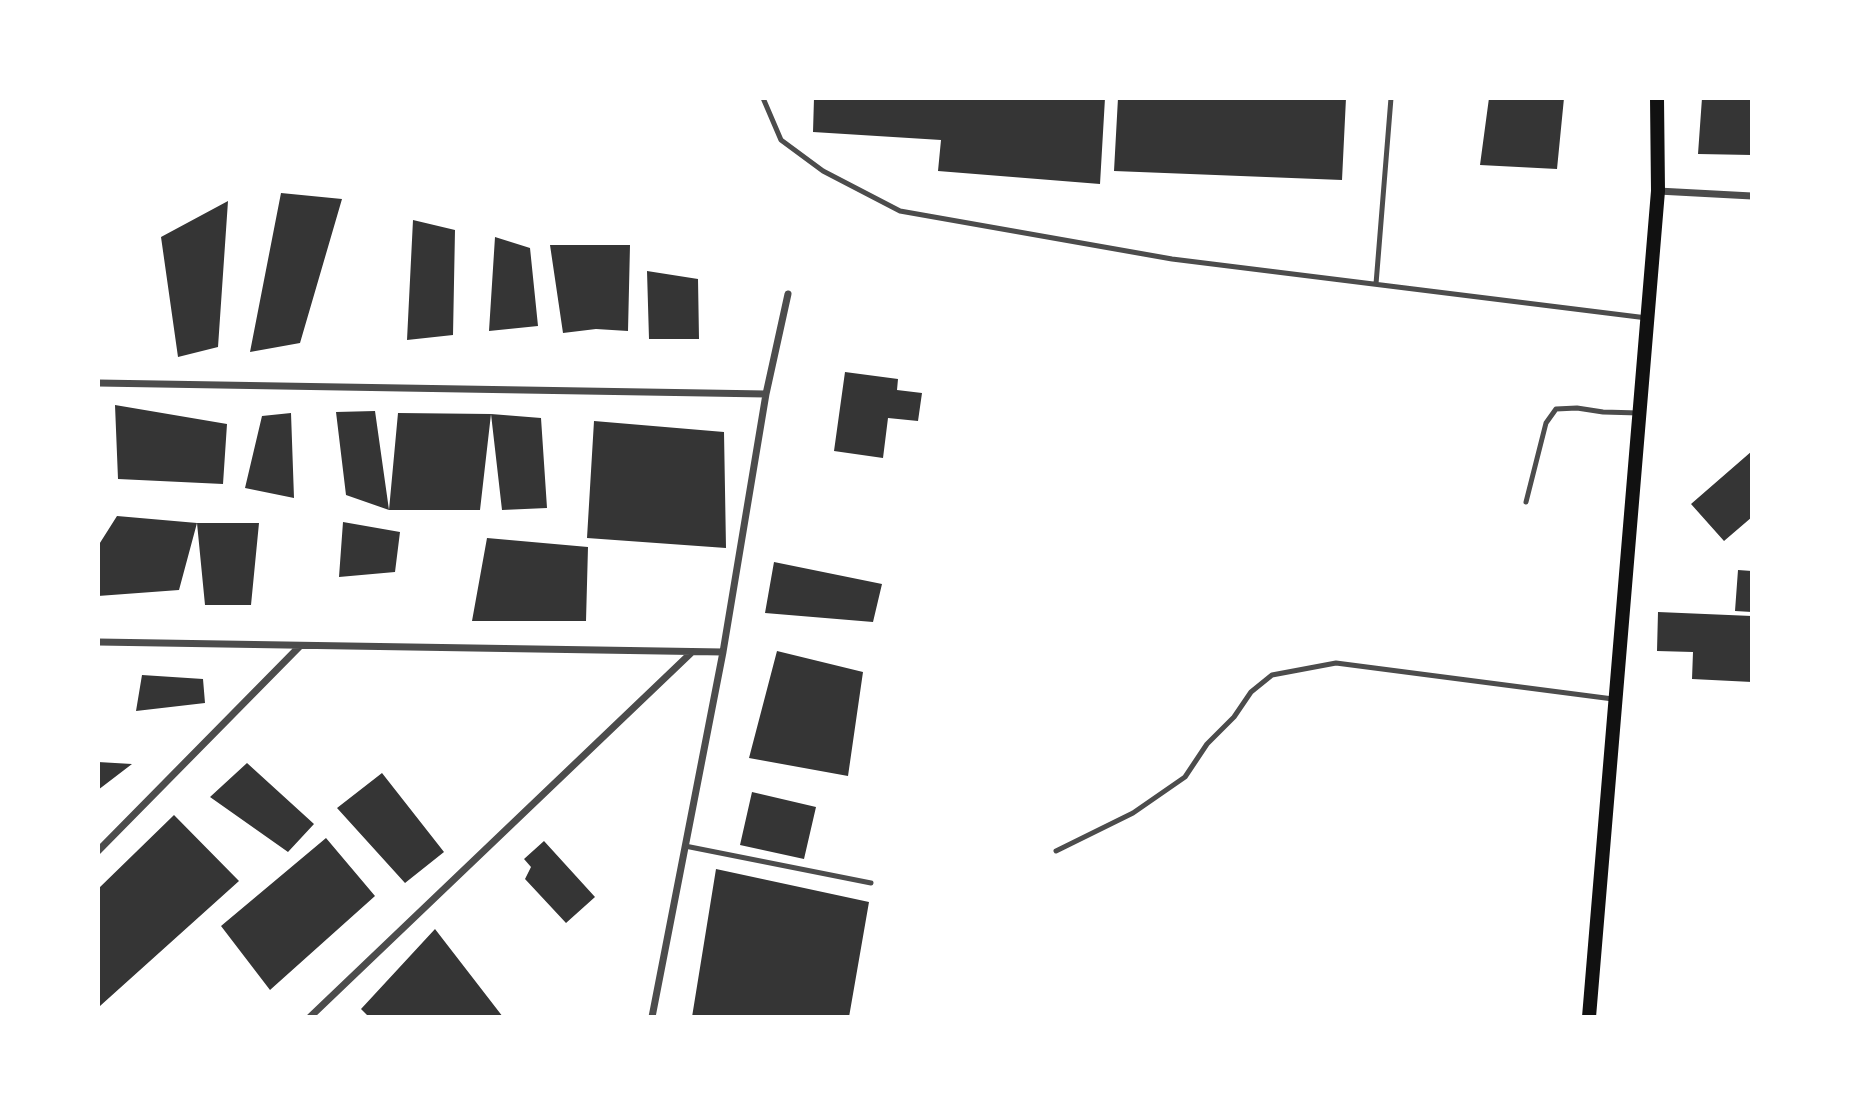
<!DOCTYPE html>
<style>
body{margin:0}
#map{position:relative;width:1850px;height:1115px;overflow:hidden;background:#fff;font-family:"Times New Roman",serif}
canvas{display:block}
.frame{position:absolute;inset:0;border:100px solid #fff;pointer-events:none}
</style>
<div id="map">
<canvas width="1850" height="1115"></canvas>
<div class="frame"></div>
</div>
<script>
const c = document.querySelector('canvas').getContext('2d');
c.lineJoin = 'round';
function fillPath(path, color) { c.fillStyle = color; c.fill(path, 'evenodd'); }
function trace(path, color, width, dash) { c.strokeStyle = color; c.lineWidth = width; c.lineCap = dash ? 'butt' : 'round'; c.setLineDash(dash || []); c.stroke(path); }
fillPath(new Path2D(`
 M 814,98 L 1105,98 L 1100,184 L 938,171 L 941,140 L 813,132 Z
 M 1118,98 L 1346,98 L 1342,180 L 1114,171 Z
 M 1489,98 L 1564,98 L 1557,169 L 1480,165 Z
 M 1702,98 L 1752,98 L 1752,155 L 1698,154 Z
 M 281,193 L 342,199 L 300,343 L 250,352 Z
 M 228,201 L 218,347 L 178,357 L 161,237 Z
 M 413,220 L 455,230 L 453,335 L 407,340 Z
 M 495,237 L 530,248 L 538,326 L 489,331 Z
 M 550,245 L 630,245 L 628,331 L 596,329 L 563,333 Z
 M 647,271 L 698,279 L 699,339 L 649,339 Z
 M 845,372 L 898,379 L 897,390 L 922,393 L 918,421 L 888,418 L 883,458 L 834,451 Z
 M 115,405 L 227,424 L 223,484 L 118,479 Z
 M 375,411 L 389,510 L 346,495 L 336,412 Z
 M 291,413 L 294,498 L 245,488 L 262,416 Z
 M 398,413 L 491,414 L 480,510 L 389,510 Z
 M 491,414 L 541,418 L 547,508 L 502,510 Z
 M 594,421 L 724,432 L 726,548 L 587,538 Z
 M 1752,451 L 1752,517 L 1724,541 L 1691,504 Z
 M 117,516 L 197,523 L 259,523 L 251,605 L 205,605 L 197,523 L 179,590 L 98,596 L 98,546 Z
 M 343,522 L 400,532 L 395,572 L 339,577 Z
 M 487,538 L 588,547 L 586,621 L 472,621 Z
 M 774,562 L 882,584 L 873,622 L 765,613 Z
 M 1738,570 L 1752,571 L 1752,612 L 1735,611 Z
 M 1658,612 L 1752,616 L 1752,682 L 1692,679 L 1693,652 L 1657,651 Z
 M 777,651 L 863,672 L 848,776 L 749,758 Z
 M 142,675 L 203,679 L 205,703 L 136,711 Z
 M 98,762 L 132,764 L 98,790 Z
 M 247,763 L 314,824 L 288,852 L 210,797 Z
 M 382,773 L 444,852 L 405,883 L 337,808 Z
 M 752,792 L 816,807 L 804,859 L 740,845 Z
 M 174,815 L 239,881 L 100,1006 L 98,889 Z
 M 326,838 L 375,896 L 270,990 L 221,926 Z
 M 544,841 L 595,897 L 566,923 L 525,879 L 531,867 L 524,859 Z
 M 716,869 L 869,902 L 849,1017 L 692,1017 Z
 M 435,929 L 503,1017 L 369,1017 L 361,1009 Z`), '#353535');
trace(new Path2D(`
 M 763,98 L 781,140 L 823,171 L 900,211 L 1172,259 L 1647,318
 M 1376,284 L 1391,98
 M 1526,502 L 1546,423 L 1556,409 L 1577,408 L 1603,412 L 1639,413
 M 685,846 L 871,883
 M 1056,851 L 1133,813 L 1185,777 L 1207,744 L 1234,717 L 1251,692 L 1272,675 L 1336,663 L 1613,699`), '#4c4c4c', 5);
trace(new Path2D(`
 M 1658,191 L 1752,196
 M 98,383 L 766,394
 M 98,642 L 723,652
 M 98,851 L 300,646
 M 310,1017 L 691,653
 M 652,1017 L 723,652 L 766,394 L 788,294`), '#4c4c4c', 7);
trace(new Path2D(`
 M 1589,1017 L 1658,191 L 1657,98`), '#111', 14);
</script>
